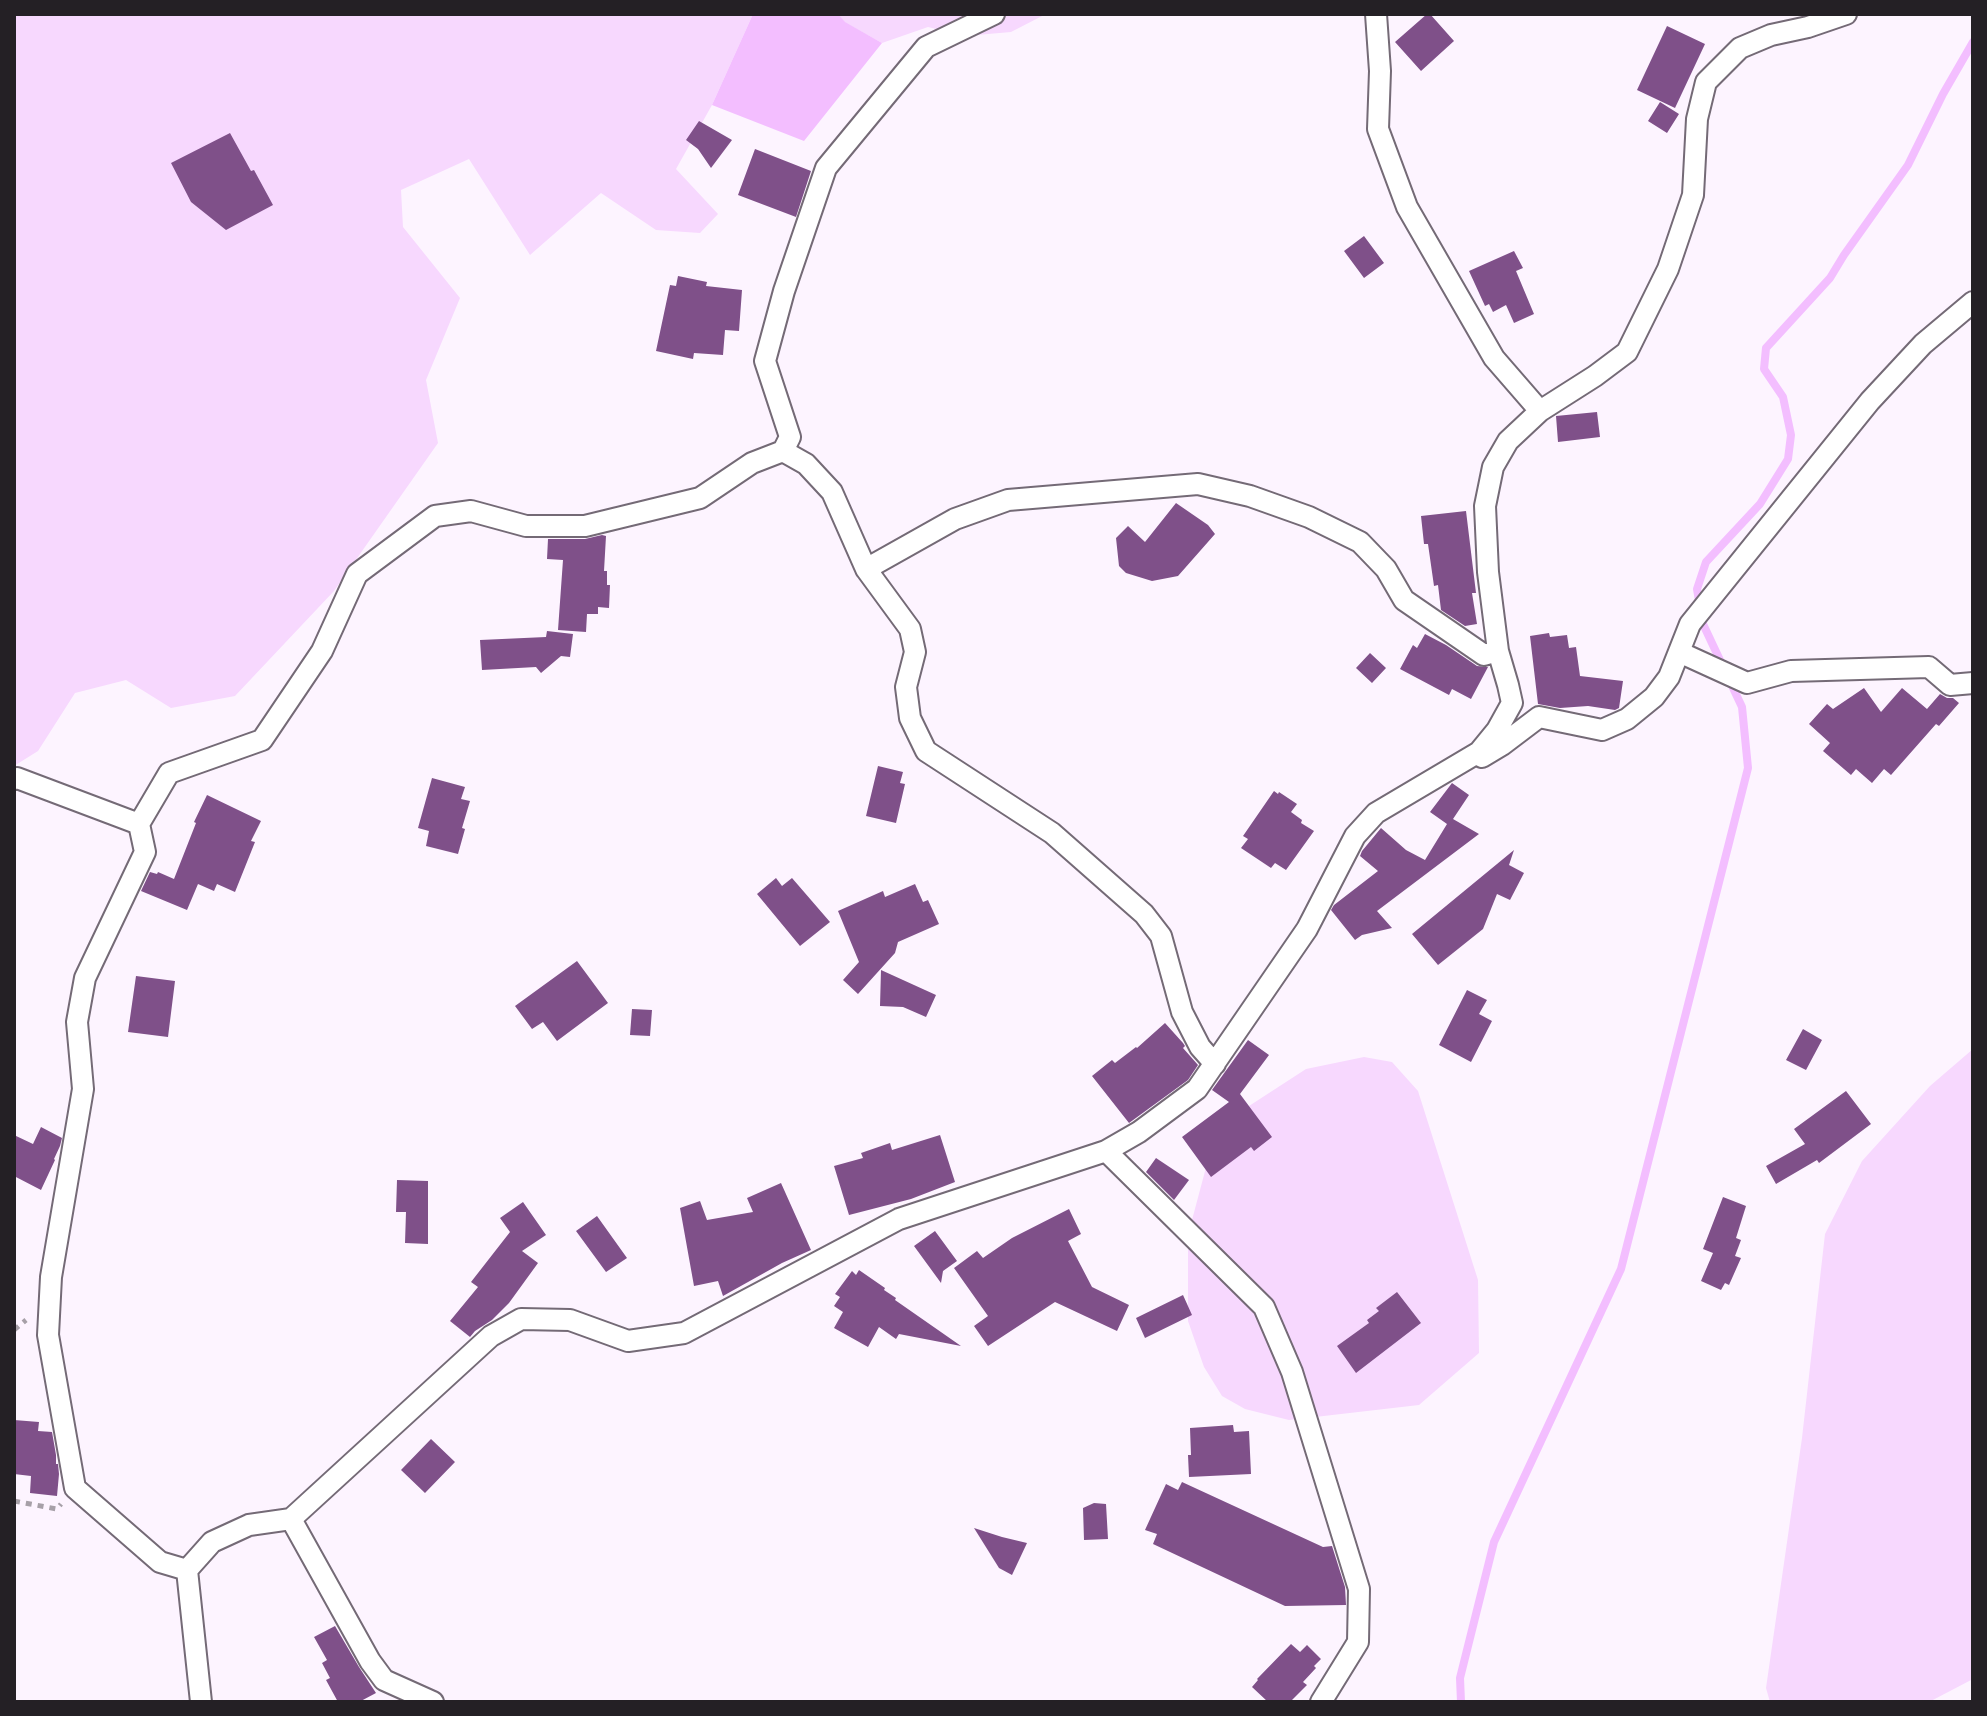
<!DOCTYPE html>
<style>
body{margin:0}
#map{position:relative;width:1987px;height:1716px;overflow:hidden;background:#fdf4ff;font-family:"IBM Plex Sans",sans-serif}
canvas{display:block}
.frame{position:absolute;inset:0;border:16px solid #242025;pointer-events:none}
</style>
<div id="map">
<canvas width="1987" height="1716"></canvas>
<div class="frame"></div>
</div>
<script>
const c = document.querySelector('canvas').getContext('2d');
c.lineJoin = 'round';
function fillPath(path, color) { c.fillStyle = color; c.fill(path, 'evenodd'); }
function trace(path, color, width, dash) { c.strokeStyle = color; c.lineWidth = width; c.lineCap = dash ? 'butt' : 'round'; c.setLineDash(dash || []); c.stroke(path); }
fillPath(new Path2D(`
 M 14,14 L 753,14 L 712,105 L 676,169 L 718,214 L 700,233 L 656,230 L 601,193 L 530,255 L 469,159 L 401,190 L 403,227 L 460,298 L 426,380 L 438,443 L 334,591 L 235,696 L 171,708 L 126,680 L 75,693 L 38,751 L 14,766 Z
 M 838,14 L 1046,14 L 1011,32 L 965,36 L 928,27 L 882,43 L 844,22 Z
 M 1973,1049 L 1973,1679 L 1929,1702 L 1770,1702 L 1766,1688 L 1802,1438 L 1825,1234 L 1862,1161 L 1930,1086 Z
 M 1364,1057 L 1392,1062 L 1418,1091 L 1478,1280 L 1479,1353 L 1419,1405 L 1289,1420 L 1245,1409 L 1222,1396 L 1204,1367 L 1188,1321 L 1188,1235 L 1212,1145 L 1249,1106 L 1306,1069 Z`), '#f7d8fe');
fillPath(new Path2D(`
 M 753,14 L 838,14 L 845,22 L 882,43 L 804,141 L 712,105 Z`), '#f3beff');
trace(new Path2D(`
 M 1461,1702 L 1460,1678 L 1494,1542 L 1621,1269 L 1748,768 L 1742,707 L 1703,624 L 1697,589 L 1706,562 L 1760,504 L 1788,459 L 1791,435 L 1783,397 L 1764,369 L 1766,348 L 1830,278 L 1844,255 L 1908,165 L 1943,94 L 1973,42`), '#f3beff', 8);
fillPath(new Path2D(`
 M 1427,14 L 1430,14 L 1454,41 L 1421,71 L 1395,42 Z
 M 1667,26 L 1705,44 L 1675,108 L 1637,90 Z
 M 1660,102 L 1679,114 L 1667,133 L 1648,121 Z
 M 699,121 L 732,140 L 711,168 L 698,149 L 686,140 Z
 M 230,133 L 251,171 L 254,170 L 273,205 L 226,230 L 191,202 L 171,163 Z
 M 755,149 L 811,171 L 796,217 L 738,195 Z
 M 1364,236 L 1384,263 L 1364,278 L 1344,251 Z
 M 1514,251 L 1523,268 L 1516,271 L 1534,314 L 1514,323 L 1506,305 L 1493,312 L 1489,304 L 1485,306 L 1469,271 Z
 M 678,276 L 707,282 L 706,286 L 742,290 L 739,331 L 725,330 L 723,355 L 694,353 L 693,359 L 656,351 L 670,285 L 676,286 Z
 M 1597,412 L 1600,437 L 1558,442 L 1556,416 Z
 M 1176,503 L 1208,525 L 1215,534 L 1178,576 L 1152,581 L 1126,573 L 1119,566 L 1116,538 L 1128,526 L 1145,542 Z
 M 1466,511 L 1476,593 L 1472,593 L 1477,624 L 1465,626 L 1441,610 L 1438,585 L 1434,586 L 1428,544 L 1424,544 L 1421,516 Z
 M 602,535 L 606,536 L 604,571 L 607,571 L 607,585 L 610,585 L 609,608 L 598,607 L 598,614 L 587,614 L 586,632 L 558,630 L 563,560 L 547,559 L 548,539 L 585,539 Z
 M 547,631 L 573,634 L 570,657 L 561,656 L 541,673 L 536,667 L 482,670 L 480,640 L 546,637 Z
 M 1549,633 L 1550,637 L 1567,635 L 1569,648 L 1576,647 L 1580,676 L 1623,681 L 1619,708 L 1615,710 L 1588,706 L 1560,708 L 1538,704 L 1530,636 Z
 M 1425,634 L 1446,645 L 1477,666 L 1488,667 L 1471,699 L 1452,689 L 1449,695 L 1400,669 L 1413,645 L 1417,648 Z
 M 1370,653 L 1386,668 L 1372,683 L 1356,668 Z
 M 1864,688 L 1881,712 L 1902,688 L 1927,709 L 1940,694 L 1947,698 L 1953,698 L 1959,703 L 1939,726 L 1936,724 L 1891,775 L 1884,769 L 1872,783 L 1856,769 L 1851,775 L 1823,751 L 1830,743 L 1809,724 L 1827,704 L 1833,709 Z
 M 878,766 L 903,772 L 900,783 L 905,784 L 896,823 L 866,816 Z
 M 432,778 L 465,787 L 461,799 L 470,801 L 462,828 L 465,829 L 458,854 L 426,846 L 429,831 L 418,828 Z
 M 1452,783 L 1469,795 L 1453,819 L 1479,834 L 1377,911 L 1392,928 L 1362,935 L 1355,940 L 1331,910 L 1334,905 L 1378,871 L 1360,856 L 1362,851 L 1381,828 L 1406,850 L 1425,860 L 1447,824 L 1430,812 Z
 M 1274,791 L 1278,794 L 1279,792 L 1297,804 L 1291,812 L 1302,820 L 1301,823 L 1314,831 L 1286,870 L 1275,863 L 1271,868 L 1241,848 L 1248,839 L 1243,836 Z
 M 207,795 L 261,821 L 251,841 L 255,842 L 235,892 L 217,884 L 214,891 L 198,884 L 187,910 L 141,891 L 150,872 L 157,874 L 158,872 L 174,879 L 196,823 L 194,822 Z
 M 1514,850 L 1509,865 L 1524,873 L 1510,900 L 1497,894 L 1483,929 L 1438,965 L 1412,934 Z
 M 776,878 L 782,886 L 792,878 L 830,922 L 800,946 L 757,894 Z
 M 915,884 L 923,902 L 928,900 L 939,924 L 898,942 L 895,953 L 858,994 L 843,980 L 859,962 L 838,911 L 883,891 L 885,897 Z
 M 577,961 L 608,1003 L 557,1041 L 543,1022 L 532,1029 L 515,1006 Z
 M 881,970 L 936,995 L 926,1017 L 903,1007 L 880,1006 Z
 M 136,976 L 175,981 L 168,1037 L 128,1032 Z
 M 1467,990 L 1487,1000 L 1479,1014 L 1492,1021 L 1471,1062 L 1439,1045 Z
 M 632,1009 L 652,1010 L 650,1036 L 630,1035 Z
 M 1165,1023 L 1183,1043 L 1185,1046 L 1183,1048 L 1198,1065 L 1188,1080 L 1129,1123 L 1092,1076 L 1112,1060 L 1115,1063 L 1136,1047 L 1137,1048 Z
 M 1803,1029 L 1822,1040 L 1806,1070 L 1786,1060 Z
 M 1248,1040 L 1269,1055 L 1240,1094 L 1272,1137 L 1254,1151 L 1251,1147 L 1211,1177 L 1182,1137 L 1229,1102 L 1212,1090 Z
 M 1846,1091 L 1871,1124 L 1819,1163 L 1817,1160 L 1776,1184 L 1766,1166 L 1805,1144 L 1794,1129 Z
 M 41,1127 L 62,1138 L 60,1146 L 54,1159 L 55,1160 L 41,1190 L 14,1176 L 14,1135 L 33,1144 Z
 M 940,1135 L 955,1182 L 911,1199 L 849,1215 L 834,1166 L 863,1158 L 861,1153 L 890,1143 L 892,1150 Z
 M 1156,1158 L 1189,1180 L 1174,1200 L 1146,1172 Z
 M 397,1180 L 428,1181 L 428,1244 L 405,1243 L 406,1212 L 396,1212 Z
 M 781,1183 L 811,1250 L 782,1263 L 723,1296 L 718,1281 L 694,1286 L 680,1208 L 700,1201 L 707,1220 L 753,1212 L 747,1198 Z
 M 1723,1197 L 1746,1206 L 1736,1238 L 1741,1240 L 1735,1256 L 1741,1258 L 1729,1285 L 1725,1283 L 1721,1290 L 1701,1281 L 1713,1253 L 1703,1249 Z
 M 523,1202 L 546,1235 L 522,1251 L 538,1263 L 509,1303 L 492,1320 L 475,1331 L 470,1337 L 450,1321 L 478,1287 L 471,1282 L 510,1232 L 500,1218 Z
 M 1069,1209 L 1081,1234 L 1068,1241 L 1092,1287 L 1129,1305 L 1117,1331 L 1055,1302 L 988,1346 L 974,1326 L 988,1316 L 954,1268 L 977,1251 L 983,1258 L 1012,1238 Z
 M 597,1216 L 627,1258 L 606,1272 L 576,1231 Z
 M 935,1231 L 957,1261 L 943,1271 L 941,1283 L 914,1246 Z
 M 859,1270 L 885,1288 L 884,1290 L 896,1298 L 895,1300 L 961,1346 L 899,1334 L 896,1339 L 879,1327 L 868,1347 L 834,1328 L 843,1312 L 834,1306 L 840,1297 L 835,1294 L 852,1271 L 856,1275 Z
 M 1397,1292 L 1421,1323 L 1356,1373 L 1337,1346 L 1369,1323 L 1367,1320 L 1379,1311 L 1376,1308 Z
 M 1183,1295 L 1192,1315 L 1145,1338 L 1136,1318 Z
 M 14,1420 L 39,1422 L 38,1431 L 52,1432 L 56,1455 L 56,1464 L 58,1464 L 59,1474 L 57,1496 L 30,1493 L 31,1476 L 14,1474 Z
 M 1233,1425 L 1234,1432 L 1249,1431 L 1251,1474 L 1189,1477 L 1188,1455 L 1191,1455 L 1190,1428 Z
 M 431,1439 L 455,1462 L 425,1493 L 401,1470 Z
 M 1182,1482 L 1323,1547 L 1332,1546 L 1345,1587 L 1346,1605 L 1285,1606 L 1153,1544 L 1157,1534 L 1145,1530 L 1166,1484 L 1178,1490 Z
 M 1094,1503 L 1106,1504 L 1108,1539 L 1084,1540 L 1083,1508 Z
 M 974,1528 L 1002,1537 L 1027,1543 L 1012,1575 L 999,1568 Z
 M 335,1626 L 359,1667 L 376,1693 L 359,1702 L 338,1702 L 326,1680 L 330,1678 L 322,1663 L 327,1660 L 314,1637 Z
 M 1291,1644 L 1300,1652 L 1307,1645 L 1321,1659 L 1314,1666 L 1316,1668 L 1303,1682 L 1307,1685 L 1290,1702 L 1268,1702 L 1252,1687 L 1258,1680 L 1257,1679 Z`), '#7f5089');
const minor = new Path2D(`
 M 1376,14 L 1380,71 L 1378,129 L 1407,207 L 1494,358 L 1540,411
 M 783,451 L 790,437 L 765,361 L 784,291 L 826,168 L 926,47 L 994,14
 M 866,569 L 955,519 L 1008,500 L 1198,484 L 1250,496 L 1309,517 L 1360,542 L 1386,569 L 1404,600 L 1484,655 L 1498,651
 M 1679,652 L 1747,683 L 1791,671 L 1929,667 L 1950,685 L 1973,683
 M 1482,757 L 1502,745 L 1539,717 L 1602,730 L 1627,719 L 1654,697 L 1669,677 L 1690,624 L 1870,401 L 1923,344 L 1973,302
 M 14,779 L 17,778 L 139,824 L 145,852 L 85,978 L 77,1022 L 83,1089 L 51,1277 L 48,1335 L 75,1488 L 160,1562 L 187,1570
 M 139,824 L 169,773 L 262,740 L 322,651 L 357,574 L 435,516 L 471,511 L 526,526 L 585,526 L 700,498 L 752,463 L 783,451 L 806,464 L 832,492 L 866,569 L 910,629 L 915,652 L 906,687 L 910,718 L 926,751 L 1052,833 L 1144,914 L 1161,936 L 1182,1012 L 1200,1047 L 1215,1064
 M 1106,1151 L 1264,1307 L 1292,1372 L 1359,1589 L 1358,1642 L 1321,1702
 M 291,1519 L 370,1661 L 384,1680 L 433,1702
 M 201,1702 L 187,1570 L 212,1542 L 249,1525 L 291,1519 L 491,1336 L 521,1319 L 570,1320 L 628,1341 L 684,1333 L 899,1219 L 1106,1151 L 1139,1132 L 1197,1089 L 1307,929 L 1355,836 L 1376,813 L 1479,752 L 1497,730 L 1512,703 L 1508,685 L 1498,651 L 1488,572 L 1485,506 L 1493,467 L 1508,441 L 1540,411 L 1595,376 L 1627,352 L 1668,269 L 1693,195 L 1697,119 L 1706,82 L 1740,48 L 1771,35 L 1808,27 L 1846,14`);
trace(minor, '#746a76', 24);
trace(new Path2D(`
 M 14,1330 L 26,1320
 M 14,1501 L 57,1509 L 61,1504`), '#a7a0a8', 5, [6, 6]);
trace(minor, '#fff', 20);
</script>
